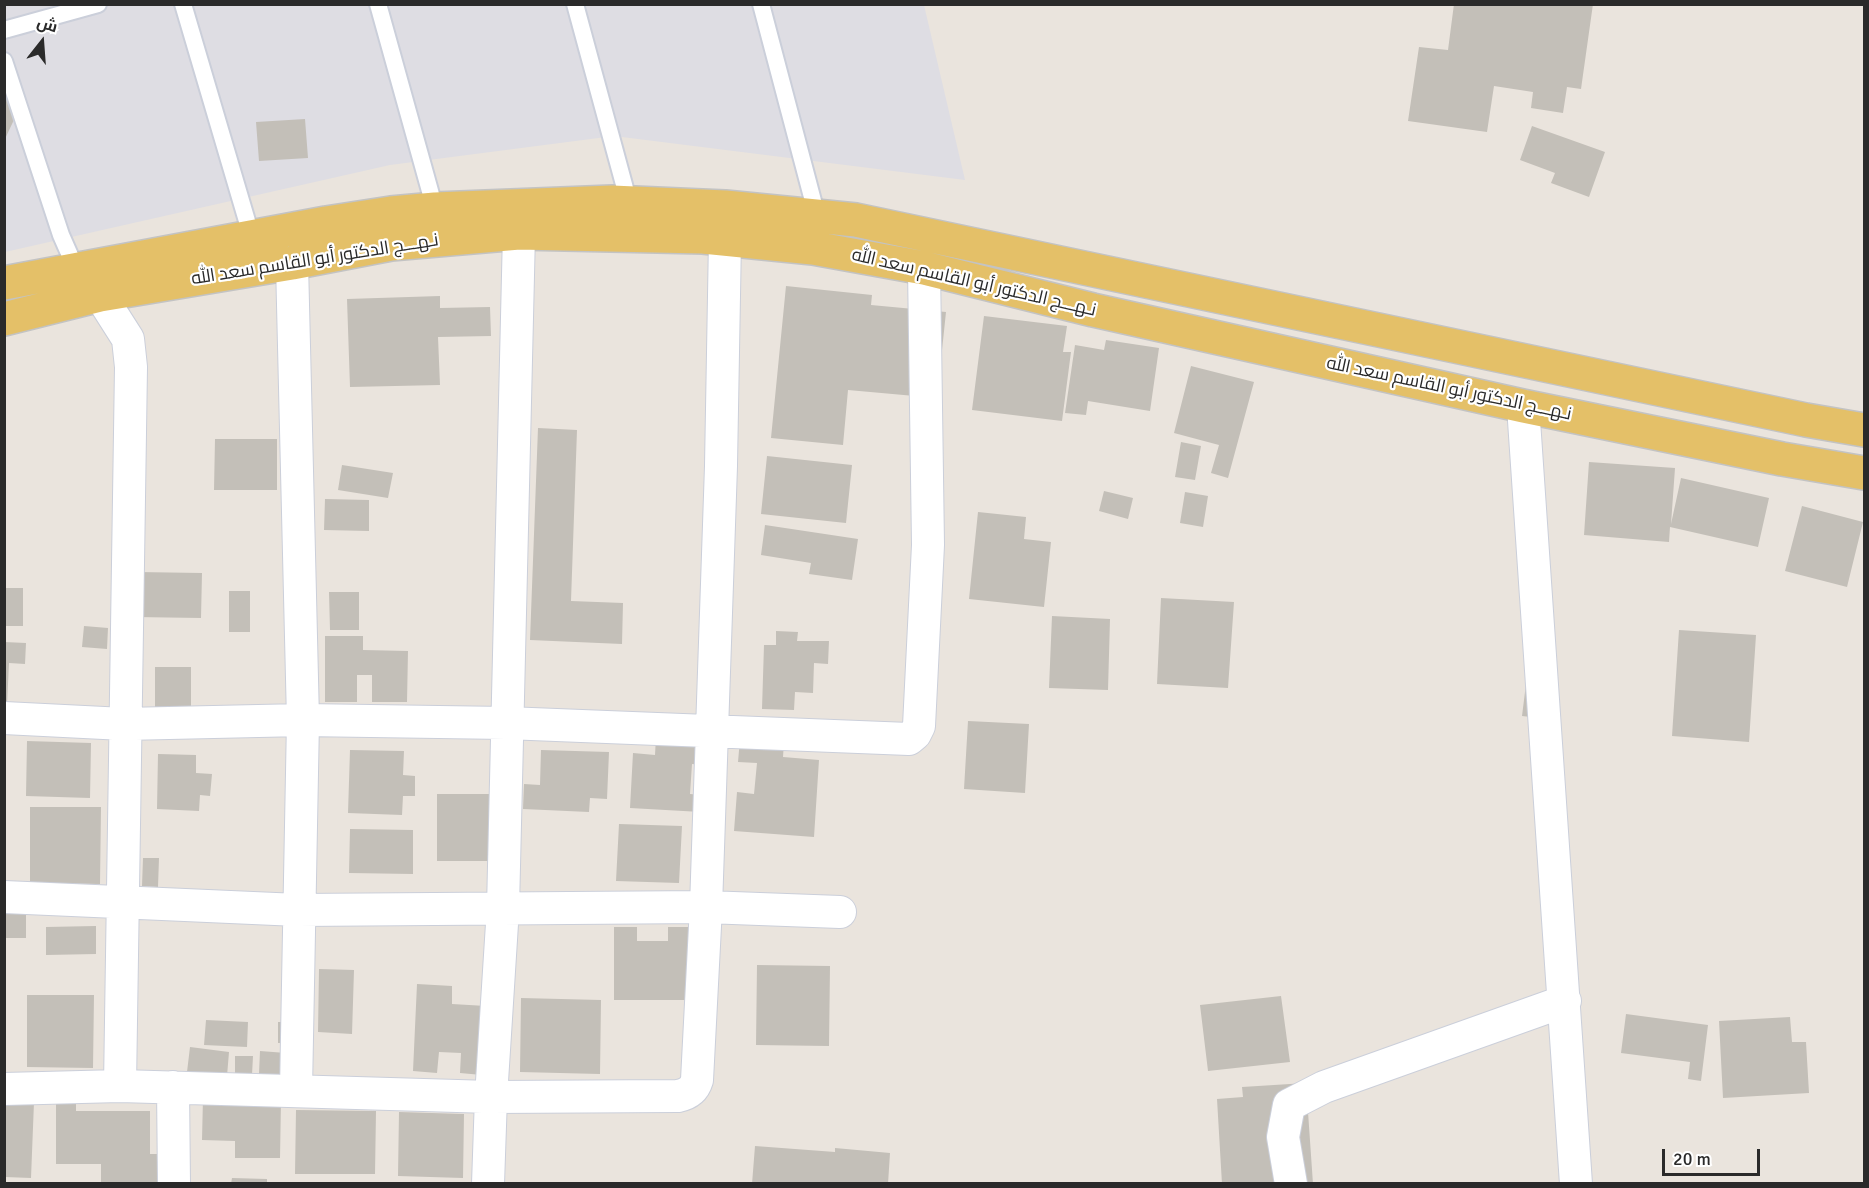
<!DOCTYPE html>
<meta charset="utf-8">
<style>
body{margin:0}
#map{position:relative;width:1869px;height:1188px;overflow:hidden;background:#eae4dd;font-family:Signika,Cairo,sans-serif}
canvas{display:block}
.frame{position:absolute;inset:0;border:6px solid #2a2a2a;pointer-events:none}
.north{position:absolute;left:12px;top:12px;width:60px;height:60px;-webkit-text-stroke:4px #fff;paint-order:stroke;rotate:17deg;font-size:16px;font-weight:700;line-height:24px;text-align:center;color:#2a2a2a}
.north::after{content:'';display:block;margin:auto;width:21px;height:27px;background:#2a2a2a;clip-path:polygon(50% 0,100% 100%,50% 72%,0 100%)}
.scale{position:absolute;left:1662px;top:1149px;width:98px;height:27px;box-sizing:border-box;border:3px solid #2a2a2a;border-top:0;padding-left:8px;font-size:18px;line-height:21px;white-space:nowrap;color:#2a2a2a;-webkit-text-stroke:4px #fff;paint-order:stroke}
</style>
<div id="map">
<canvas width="1869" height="1188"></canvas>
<div class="frame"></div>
<div class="north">ش</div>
<div class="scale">20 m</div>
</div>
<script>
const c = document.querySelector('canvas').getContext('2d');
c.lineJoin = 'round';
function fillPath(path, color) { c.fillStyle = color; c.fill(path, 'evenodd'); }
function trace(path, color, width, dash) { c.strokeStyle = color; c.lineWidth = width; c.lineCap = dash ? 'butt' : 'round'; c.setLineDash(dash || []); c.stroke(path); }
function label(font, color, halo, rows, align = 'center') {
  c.font = font + ' Signika,Cairo,sans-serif'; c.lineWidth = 4.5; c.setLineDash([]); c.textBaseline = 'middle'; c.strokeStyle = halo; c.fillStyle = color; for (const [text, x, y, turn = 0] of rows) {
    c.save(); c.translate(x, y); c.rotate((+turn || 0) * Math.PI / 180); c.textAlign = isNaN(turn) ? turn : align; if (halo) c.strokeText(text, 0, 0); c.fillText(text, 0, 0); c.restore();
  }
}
fillPath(new Path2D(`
 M 4,5 L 924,5 L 965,180 L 614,136 L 390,165 L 5,252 Z`), '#dedde3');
fillPath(new Path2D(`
 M 1454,4 L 1593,4 L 1581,89 L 1567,87 L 1563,113 L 1531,108 L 1533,92 L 1494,86 L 1487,132 L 1408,121 L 1419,47 L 1448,50 Z
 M 4,88 L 11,91 L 7,100 L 20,107 L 4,141 Z
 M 305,119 L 308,158 L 259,161 L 256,122 Z
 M 1532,126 L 1605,152 L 1589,197 L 1551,183 L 1555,173 L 1520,160 Z
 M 786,286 L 872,295 L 871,305 L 946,312 L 937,398 L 848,390 L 843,445 L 771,438 Z
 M 440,296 L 440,308 L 490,307 L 491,336 L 438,337 L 440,385 L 350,387 L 347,299 Z
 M 984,316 L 1067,326 L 1063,352 L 1071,352 L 1062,421 L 972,410 Z
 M 1106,340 L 1159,348 L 1150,411 L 1088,401 L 1086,415 L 1065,413 L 1075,345 L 1104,350 Z
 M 1191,366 L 1254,382 L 1228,478 L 1211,473 L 1219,445 L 1174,433 Z
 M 538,428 L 577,430 L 571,601 L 623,603 L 622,644 L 530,640 Z
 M 215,439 L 277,439 L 277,490 L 214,490 Z
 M 1181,442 L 1201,446 L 1195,480 L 1175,477 Z
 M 767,456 L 852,465 L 846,523 L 761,514 Z
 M 1589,462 L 1675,468 L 1671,524 L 1681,478 L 1769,498 L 1758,547 L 1670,527 L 1669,542 L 1584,535 Z
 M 342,465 L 393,473 L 388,498 L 338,490 Z
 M 1104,491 L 1133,498 L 1128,519 L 1099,511 Z
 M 1185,492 L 1208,496 L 1203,527 L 1180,523 Z
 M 325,499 L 369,500 L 369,531 L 324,530 Z
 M 1802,506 L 1863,522 L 1847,587 L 1785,571 Z
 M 978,512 L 1026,517 L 1024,539 L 1051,542 L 1044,607 L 969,599 Z
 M 765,525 L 858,539 L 852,580 L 809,574 L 811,563 L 761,555 Z
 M 137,572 L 202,573 L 201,618 L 135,617 Z
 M 4,588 L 23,588 L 23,626 L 4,626 Z
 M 229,591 L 250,591 L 250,632 L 229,632 Z
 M 329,592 L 359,592 L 359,630 L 330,630 Z
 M 1161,598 L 1234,602 L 1228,688 L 1157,684 Z
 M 1052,616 L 1110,619 L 1108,690 L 1049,688 Z
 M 84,626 L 108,628 L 107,649 L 82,647 Z
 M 1679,630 L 1756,635 L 1749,742 L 1672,736 Z
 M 776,631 L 798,632 L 797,641 L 829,641 L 828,664 L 814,663 L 813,693 L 795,692 L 794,710 L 762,709 L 764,645 L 776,645 Z
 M 325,636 L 363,636 L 363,650 L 408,651 L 407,702 L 372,702 L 372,675 L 357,675 L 357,702 L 325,702 Z
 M 4,642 L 26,643 L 25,664 L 9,663 L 7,705 L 4,705 Z
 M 155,667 L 191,667 L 191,709 L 155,709 Z
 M 1526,684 L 1540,718 L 1522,716 Z
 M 968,721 L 1029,724 L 1025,793 L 964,789 Z
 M 656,737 L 705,739 L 703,765 L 692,764 L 690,794 L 702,795 L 701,812 L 630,808 L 633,753 L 655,755 Z
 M 740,739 L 784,742 L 783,757 L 819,760 L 814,837 L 734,831 L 737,792 L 754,794 L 757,763 L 738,762 Z
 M 27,741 L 91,743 L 90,798 L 26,796 Z
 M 350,750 L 404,751 L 403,775 L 415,776 L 415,796 L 403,796 L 402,815 L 348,813 Z
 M 541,750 L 609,752 L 607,799 L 590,798 L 589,812 L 523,809 L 524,784 L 540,785 Z
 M 158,754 L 196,755 L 196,773 L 212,774 L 210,796 L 200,795 L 199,811 L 157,809 Z
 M 437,794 L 489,794 L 489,861 L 437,861 Z
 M 30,807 L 101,807 L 100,884 L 30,883 Z
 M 619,824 L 682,826 L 679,883 L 616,881 Z
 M 350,829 L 413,830 L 413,874 L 349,873 Z
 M 143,858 L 159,858 L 158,887 L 142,886 Z
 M 4,909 L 26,910 L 26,938 L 4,938 Z
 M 96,926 L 96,954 L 46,955 L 46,927 Z
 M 614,927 L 637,927 L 637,941 L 668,941 L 668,927 L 694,927 L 694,1000 L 614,1000 Z
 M 757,965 L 830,966 L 829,1046 L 756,1045 Z
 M 319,969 L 354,970 L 352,1034 L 318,1032 Z
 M 417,984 L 452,986 L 452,1004 L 486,1006 L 482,1075 L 460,1073 L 461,1053 L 439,1052 L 437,1073 L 413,1071 Z
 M 27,995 L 94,995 L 93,1068 L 27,1067 Z
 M 1281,996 L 1290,1062 L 1208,1071 L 1200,1005 Z
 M 521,998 L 601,1000 L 600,1074 L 520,1072 Z
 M 1626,1014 L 1708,1025 L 1701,1081 L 1688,1079 L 1690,1062 L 1621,1053 Z
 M 1790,1017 L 1792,1042 L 1806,1042 L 1809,1093 L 1723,1098 L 1719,1021 Z
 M 206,1020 L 248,1022 L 247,1047 L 204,1045 Z
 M 278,1022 L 299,1022 L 299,1043 L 278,1043 Z
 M 190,1047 L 229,1052 L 227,1076 L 187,1072 Z
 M 260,1051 L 286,1053 L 285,1076 L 259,1074 Z
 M 235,1056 L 253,1056 L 252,1075 L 235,1074 Z
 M 1306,1083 L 1313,1184 L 1222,1184 L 1217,1099 L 1243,1097 L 1242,1087 Z
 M 203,1098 L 281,1100 L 280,1158 L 235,1158 L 235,1141 L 202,1140 Z
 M 5,1101 L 34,1102 L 31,1178 L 5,1177 Z
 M 56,1102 L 76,1103 L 76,1111 L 150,1111 L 150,1154 L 160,1154 L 160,1183 L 101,1184 L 101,1164 L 56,1164 Z
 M 296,1110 L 376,1111 L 375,1174 L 295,1174 Z
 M 399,1112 L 464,1114 L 463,1178 L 398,1176 Z
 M 755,1146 L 835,1152 L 835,1148 L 890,1153 L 888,1184 L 752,1184 Z
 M 232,1178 L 267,1179 L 267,1184 L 231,1184 Z`), '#c3bfb8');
const lane = new Path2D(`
 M 183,4 L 252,238
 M 378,4 L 435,209
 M 575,4 L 629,203
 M 761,4 L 817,216
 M 4,30 L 98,4
 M 4,61 L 61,235 L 72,260 L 78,268`);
const street = new Path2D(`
 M 292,263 L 303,720 L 296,1090
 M 84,276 L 100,295 L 128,339 L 131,367 L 120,1086
 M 1523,406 L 1576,1184
 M 4,718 L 124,724 L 303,720 L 506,723 L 909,739 L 915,734 L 919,726 L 928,545 L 924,268
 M 4,897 L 298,910 L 706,907 L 840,912
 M 173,1087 L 174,1184
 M 4,1089 L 120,1086 L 491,1097 L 678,1096 C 688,1094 694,1090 697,1080 L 706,907 L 721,466 L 725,239
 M 488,1184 L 491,1097 L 503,908 L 519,233
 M 1291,1184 L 1283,1137 L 1289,1105 L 1324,1087 L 1565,1001`);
const primary = new Path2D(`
 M 4,283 L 326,223 L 391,213 L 435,209 L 612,202 L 725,207 L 856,220 L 1806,420 L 1864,430
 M 4,319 L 100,295 L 292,263 L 391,244 L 519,233 L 703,237 L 813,248 L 924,268 L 1093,310 L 1523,406 L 1782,459 L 1864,473`);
trace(lane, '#cbcfda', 20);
trace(street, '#cbcfda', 34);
trace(primary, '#c3c3c3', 36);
trace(lane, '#fff', 16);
trace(street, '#fff', 32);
trace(primary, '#e4c068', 33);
label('18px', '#2a2a2a', '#fff', [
 ["نـهـــج الدكتور أبو القاسم سعد الله",315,260,-9],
 ["نـهـــج الدكتور أبو القاسم سعد الله",974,283,13],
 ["نـهـــج الدكتور أبو القاسم سعد الله",1449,389,12]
]);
</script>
